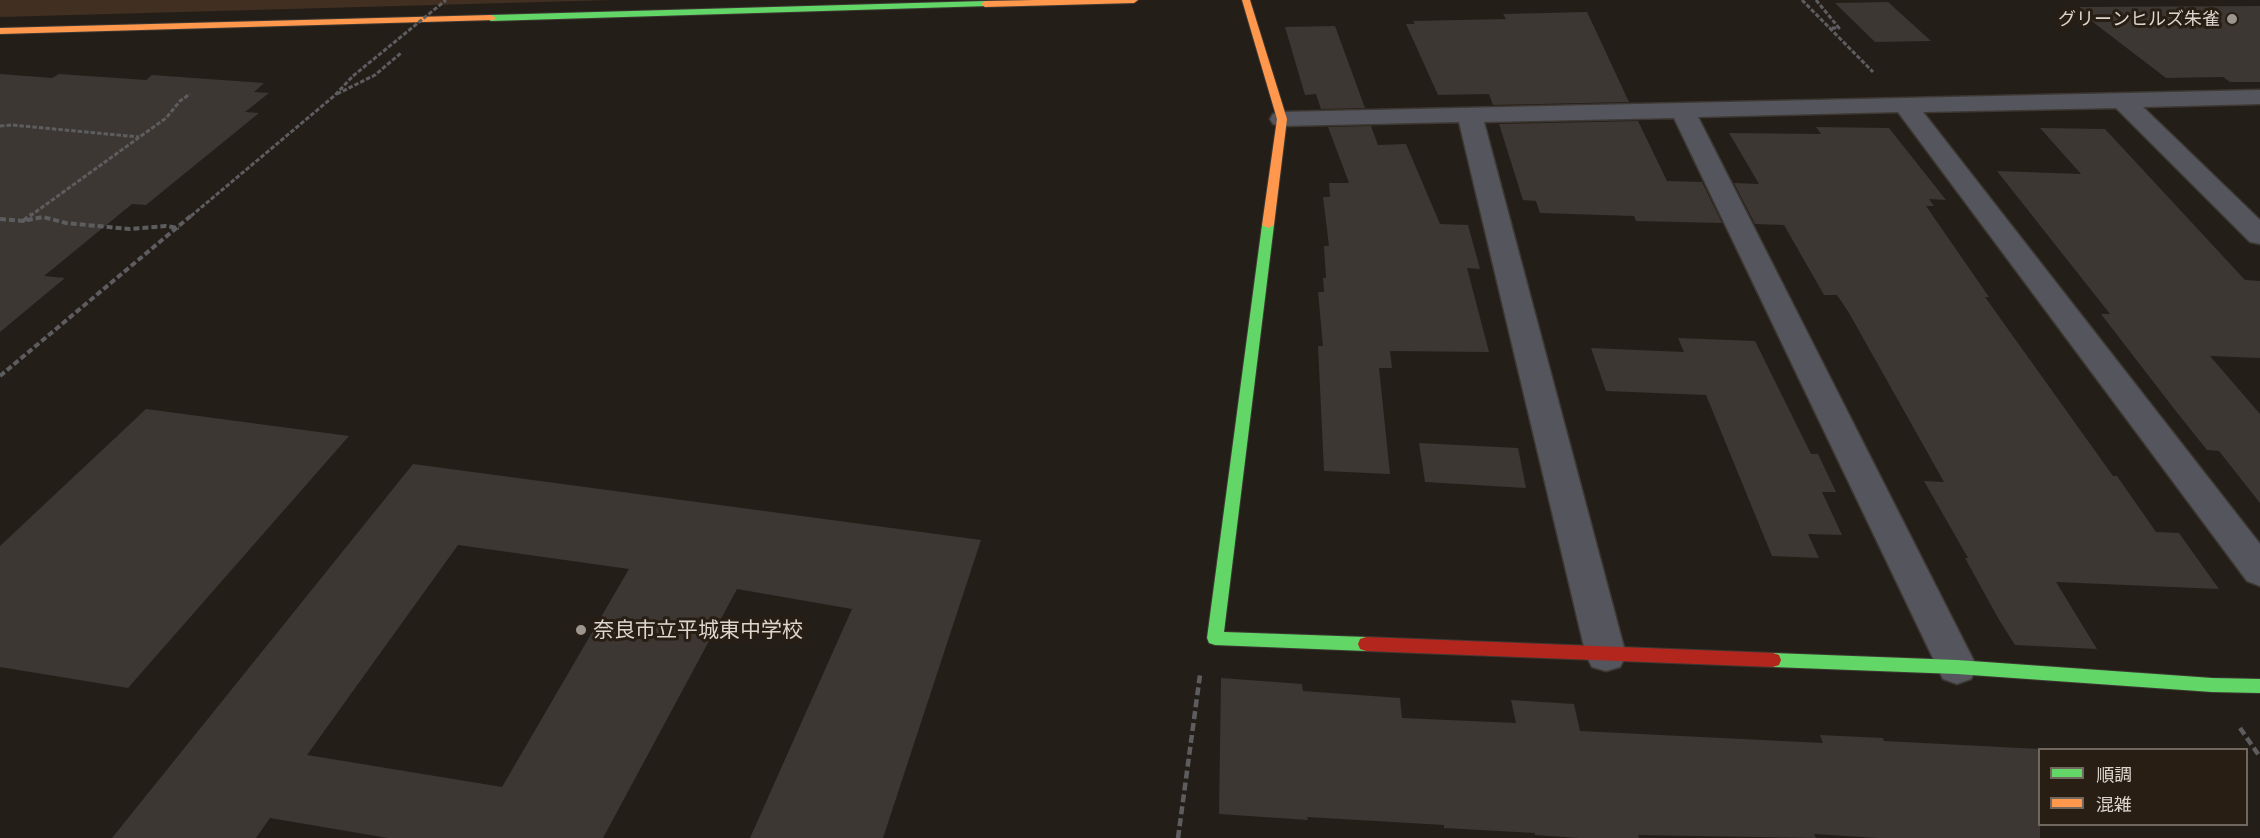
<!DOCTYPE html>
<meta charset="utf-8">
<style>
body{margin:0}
#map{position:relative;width:2260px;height:838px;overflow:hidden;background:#241e18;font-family:"Asap Condensed","Noto Sans JP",sans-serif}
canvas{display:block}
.legend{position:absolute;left:2038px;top:748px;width:210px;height:78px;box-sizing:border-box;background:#281e14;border:2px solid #70685f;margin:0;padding:8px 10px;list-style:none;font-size:18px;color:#ddd6cf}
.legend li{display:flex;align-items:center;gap:12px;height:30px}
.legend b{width:30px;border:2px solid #70685f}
</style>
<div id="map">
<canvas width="2260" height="838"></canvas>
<ul class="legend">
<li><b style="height:8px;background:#63d668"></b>順調</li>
<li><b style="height:8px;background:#ff974d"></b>混雑</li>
</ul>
</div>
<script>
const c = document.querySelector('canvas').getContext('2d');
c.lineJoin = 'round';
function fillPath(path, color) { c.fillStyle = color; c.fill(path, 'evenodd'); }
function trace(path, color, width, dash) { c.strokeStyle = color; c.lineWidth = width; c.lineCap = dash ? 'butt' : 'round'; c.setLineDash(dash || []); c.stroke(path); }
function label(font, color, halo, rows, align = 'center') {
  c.font = font + ' "Asap Condensed","Noto Sans JP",sans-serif'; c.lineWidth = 6; c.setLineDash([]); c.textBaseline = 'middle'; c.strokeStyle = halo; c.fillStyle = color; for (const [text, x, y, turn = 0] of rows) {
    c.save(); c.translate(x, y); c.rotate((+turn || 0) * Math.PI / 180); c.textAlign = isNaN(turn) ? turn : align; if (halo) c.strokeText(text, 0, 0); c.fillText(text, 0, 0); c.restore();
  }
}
fillPath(new Path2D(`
 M 0,0 L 613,0 L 0,17 Z`), '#413021');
fillPath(new Path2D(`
 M 1888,2 L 1931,41 L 1875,42 L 1835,3 Z
 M 2260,6 L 2260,82 L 2230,82 L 2223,77 L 2166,78 L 2085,16 L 2090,16 L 2079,7 Z
 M 1587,12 L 1629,102 L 1493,105 L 1489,94 L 1438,95 L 1406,24 L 1415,24 L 1413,21 L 1506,19 L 1503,14 Z
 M 1335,26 L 1365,108 L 1321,109 L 1316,94 L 1305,95 L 1285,27 Z
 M 0,74 L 52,78 L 59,74 L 146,80 L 152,75 L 264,83 L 254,92 L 269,93 L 245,112 L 259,113 L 146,205 L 132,204 L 44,276 L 65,278 L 0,332 Z
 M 1638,121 L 1667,181 L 1702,182 L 1722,223 L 1636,221 L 1634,216 L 1540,213 L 1536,201 L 1523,200 L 1499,124 Z
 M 1371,126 L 1378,145 L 1406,144 L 1440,224 L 1468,225 L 1480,269 L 1467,268 L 1489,352 L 1390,351 L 1392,368 L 1379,368 L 1390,474 L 1324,471 L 1318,346 L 1323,346 L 1318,292 L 1324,292 L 1323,278 L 1326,278 L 1324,246 L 1329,246 L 1323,197 L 1330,197 L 1329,183 L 1349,183 L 1328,127 Z
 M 1816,127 L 1889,128 L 1946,200 L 1929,199 L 1934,206 L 1926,206 L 1989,297 L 1985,297 L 2113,476 L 2117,476 L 2156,532 L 2179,533 L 2219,589 L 2056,582 L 2097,649 L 2015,645 L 1998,618 L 1965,558 L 1968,558 L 1924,481 L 1944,482 L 1849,313 L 1837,295 L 1824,295 L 1784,225 L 1755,224 L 1734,183 L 1759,184 L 1729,133 L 1821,134 Z
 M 2040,128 L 2105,129 L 2245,280 L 2260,281 L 2260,358 L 2210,356 L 2260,414 L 2260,503 L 2219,451 L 2207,450 L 2175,410 L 2101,314 L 2110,314 L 1997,171 L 2081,174 Z
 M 1678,338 L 1755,341 L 1811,454 L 1818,454 L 1836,492 L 1822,492 L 1842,535 L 1808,534 L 1819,558 L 1772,556 L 1706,395 L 1606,391 L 1591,348 L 1684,352 Z
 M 146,409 L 349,436 L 128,688 L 0,667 L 0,546 Z
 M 1419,443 L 1518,448 L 1526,488 L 1425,482 Z
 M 413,464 L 981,540 L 883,838 L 750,838 L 852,609 L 737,589 L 603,838 L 388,838 L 270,818 L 256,838 L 112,838 ZM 458,545 L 629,569 L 502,787 L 307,755 Z
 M 1221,678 L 1302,684 L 1303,691 L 1400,698 L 1402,718 L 1516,723 L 1511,700 L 1574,704 L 1580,731 L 1823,743 L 1820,735 L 1883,738 L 1884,741 L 2040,749 L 2040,838 L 1878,838 L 1814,834 L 1816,838 L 1638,835 L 1639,838 L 1579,838 L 1535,835 L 1535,833 L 1444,828 L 1444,825 L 1307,817 L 1308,820 L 1219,814 Z`), '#3c3732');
const street = new Path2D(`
 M 2260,90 L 2260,104 L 2143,107 L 2260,220 L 2260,244 L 2250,242 L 2116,108 L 1923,112 L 2260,544 L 2260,586 L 2247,581 L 1898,112 L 1698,117 L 1977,667 L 1971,679 L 1957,684 L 1943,679 L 1674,118 L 1484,122 L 1626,655 L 1620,667 L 1606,671 L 1592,667 L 1586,655 L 1459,122 L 1282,126 L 1273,124 L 1270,119 L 1273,114 L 1282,112 Z`);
const fast = new Path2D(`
 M 985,1 L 989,4 L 988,6 L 491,21 L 486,18 L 491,15 Z
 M 1268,222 L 1274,225 L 1224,632 L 1366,637 L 1372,639 L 1374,644 L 1372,649 L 1366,651 L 1215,645 L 1209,643 L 1207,638 L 1262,225 Z
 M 1773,653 L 1957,660 L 2212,678 L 2260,679 L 2260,693 L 2212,692 L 1957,674 L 1773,667 L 1767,665 L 1765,660 L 1767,655 Z`);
const slow = new Path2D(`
 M 1035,0 L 1138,0 L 1134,3 L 985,7 L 981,4 L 985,1 Z
 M 1242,0 L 1250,0 L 1287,119 L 1274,225 L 1268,228 L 1262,225 L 1277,119 Z
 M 491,15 L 496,18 L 494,20 L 0,34 L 0,28 Z`);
const jam = new Path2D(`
 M 1366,637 L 1773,653 L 1779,655 L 1781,660 L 1779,665 L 1773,667 L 1366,651 L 1360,649 L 1358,644 L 1360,639 Z`);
trace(street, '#3d3832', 3);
trace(fast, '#3d3832', 2);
trace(slow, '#3d3832', 2);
trace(jam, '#3d3832', 2);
trace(new Path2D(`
 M 1802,0 L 1873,72
 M 1816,0 L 1839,28 L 1829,28
 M 337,94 L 375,75 L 401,53
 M 0,126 L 12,125 L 139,137
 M 30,216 L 166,118 L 180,101 L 190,94
 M 191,216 L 334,96 L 353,76`), '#5d5d60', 3, [4.5, 2]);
trace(new Path2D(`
 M 0,219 L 23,221 L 43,217 L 66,223 L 129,229 L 166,226 L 179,228
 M 23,221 L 32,214
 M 0,376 L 193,214`), '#5d5d60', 4, [6, 3]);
trace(new Path2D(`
 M 2240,728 L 2260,757
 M 1178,838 L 1200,675`), '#5d5d60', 4.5, [8, 4]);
fillPath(street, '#55555d');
fillPath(fast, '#63d668');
fillPath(slow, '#ff974d');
fillPath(jam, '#b3261e');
trace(new Path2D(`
 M 353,76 L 446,0`), '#5d5d60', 3, [4.5, 2]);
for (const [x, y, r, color] of [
 [2232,19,6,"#9c968f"],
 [581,630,6,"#9c968f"]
]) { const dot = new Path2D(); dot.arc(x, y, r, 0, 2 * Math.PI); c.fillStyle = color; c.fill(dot); trace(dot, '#281e14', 2); }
label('18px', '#ddd6cf', '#281e14', [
 ["グリーンヒルズ朱雀",2220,19]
], 'right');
label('21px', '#ddd6cf', '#281e14', [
 ["奈良市立平城東中学校",593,630]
], 'left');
</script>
